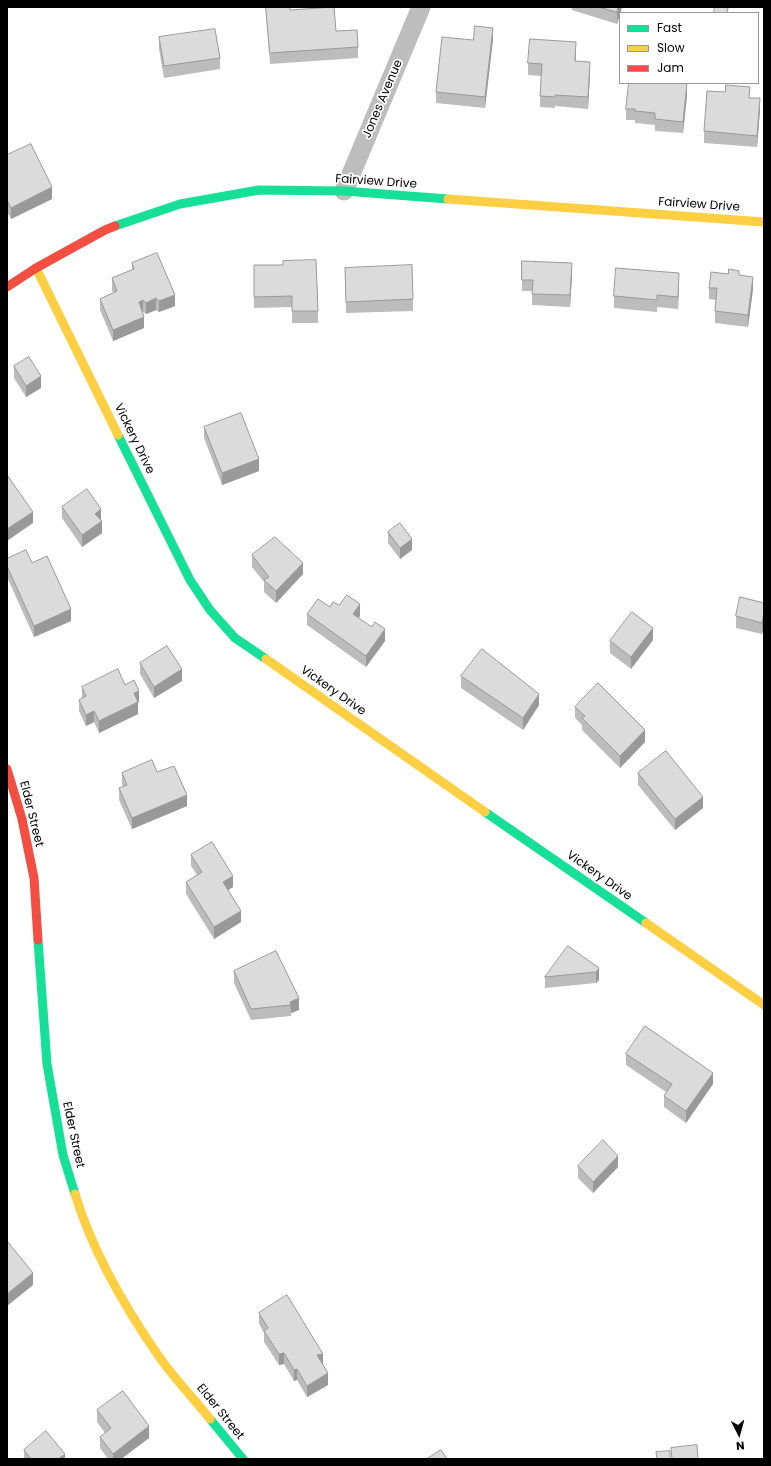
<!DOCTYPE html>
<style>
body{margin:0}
#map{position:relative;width:771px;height:1466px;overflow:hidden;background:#fff;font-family:Poppins,sans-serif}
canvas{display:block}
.frame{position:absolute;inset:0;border:8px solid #000;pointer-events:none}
.legend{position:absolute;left:619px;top:12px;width:140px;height:72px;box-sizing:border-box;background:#fff;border:1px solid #999;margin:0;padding:5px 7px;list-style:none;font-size:12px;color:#000}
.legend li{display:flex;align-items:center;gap:8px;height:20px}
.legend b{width:20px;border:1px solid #999}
.north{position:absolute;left:719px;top:1414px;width:40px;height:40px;-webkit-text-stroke:3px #fff;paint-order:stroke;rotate:174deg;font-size:11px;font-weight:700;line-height:16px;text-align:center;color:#000}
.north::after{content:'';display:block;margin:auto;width:14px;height:18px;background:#000;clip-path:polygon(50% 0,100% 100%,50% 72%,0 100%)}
</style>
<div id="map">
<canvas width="771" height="1466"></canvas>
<div class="frame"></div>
<ul class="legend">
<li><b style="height:5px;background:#16e098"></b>Fast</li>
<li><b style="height:5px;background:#ffcf43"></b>Slow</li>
<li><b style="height:5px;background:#f24e42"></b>Jam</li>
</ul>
<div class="north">N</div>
</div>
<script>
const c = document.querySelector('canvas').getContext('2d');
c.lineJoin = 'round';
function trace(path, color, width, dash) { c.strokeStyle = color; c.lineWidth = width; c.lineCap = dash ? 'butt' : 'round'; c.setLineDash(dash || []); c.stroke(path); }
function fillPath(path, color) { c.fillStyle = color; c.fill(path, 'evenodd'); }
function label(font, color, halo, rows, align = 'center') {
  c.font = font + ' Poppins,sans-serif'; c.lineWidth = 3.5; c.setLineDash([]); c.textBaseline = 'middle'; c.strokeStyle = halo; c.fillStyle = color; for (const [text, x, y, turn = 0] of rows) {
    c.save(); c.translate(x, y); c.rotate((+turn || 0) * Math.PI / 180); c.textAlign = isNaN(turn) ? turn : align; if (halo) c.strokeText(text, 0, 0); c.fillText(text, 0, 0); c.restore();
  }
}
trace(new Path2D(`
 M 344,191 L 421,7`), '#bdbdbd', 19);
trace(new Path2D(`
 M 115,226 L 180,204 L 259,190 L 344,191 L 448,199
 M 118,435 L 190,580 L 210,610 L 235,638 L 266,659
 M 485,812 L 646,923
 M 38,940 L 47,1064 L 63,1155 L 75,1194
 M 210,1419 L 243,1459`), '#16e098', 9);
trace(new Path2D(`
 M 448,199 L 764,222
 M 36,268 L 118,435
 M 266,659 L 485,812
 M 646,923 L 764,1005
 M 75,1194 C 93,1253 125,1308 160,1358 C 175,1379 194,1399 210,1419`), '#ffcf43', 9);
trace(new Path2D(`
 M 7,287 L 36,268 L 105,230 L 115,226
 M 7,769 L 22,819 L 34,878 L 38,940`), '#f24e42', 9);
fillPath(new Path2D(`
 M 266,7 L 290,7 L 290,10 L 336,31 L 358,47 L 358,58 L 270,64 Z
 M 572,7 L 622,7 L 617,24 L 572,10 Z
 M 159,37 L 220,58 L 220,69 L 164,78 L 159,49 Z
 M 493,39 L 485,108 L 436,103 L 436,92 L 473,40 Z
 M 576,53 L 576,61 L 590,74 L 588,109 L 555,106 L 555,108 L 540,107 L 540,96 L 541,76 L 528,75 L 528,63 Z
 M 687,95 L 683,133 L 655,131 L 655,125 L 635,123 L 635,120 L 626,120 L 626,109 Z
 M 750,98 L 760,110 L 757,147 L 704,143 L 704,131 Z
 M 7,155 L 52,199 L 11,219 L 7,212 Z
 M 283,261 L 318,311 L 318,323 L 292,323 L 292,307 L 254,308 L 254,265 L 283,265 Z
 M 132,263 L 175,306 L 159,312 L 156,310 L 146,314 L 143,312 L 144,328 L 113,341 L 100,310 L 100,299 L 113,293 L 112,290 L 112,278 L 132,270 Z
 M 345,268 L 413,299 L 413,311 L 346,313 Z
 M 572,275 L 570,307 L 532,305 L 532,291 L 522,291 L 522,280 Z
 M 739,276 L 753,289 L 748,327 L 715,323 L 715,311 L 716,300 L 709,299 L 709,288 Z
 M 679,285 L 678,309 L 657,307 L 657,312 L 614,308 L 614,296 Z
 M 14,366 L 41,388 L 26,397 L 14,378 Z
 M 204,427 L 259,471 L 222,485 L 204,438 Z
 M 62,507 L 101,521 L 102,533 L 82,547 L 62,518 Z
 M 388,532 L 412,550 L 400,559 L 388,543 Z
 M 252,555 L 303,574 L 276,603 L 264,592 L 264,582 L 252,567 Z
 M 7,559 L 32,563 L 71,621 L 34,637 L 7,577 Z
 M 764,603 L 764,625 L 762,634 L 736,628 L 736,616 Z
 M 339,605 L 360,616 L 358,618 L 385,641 L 366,667 L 307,625 L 307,614 L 330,607 Z
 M 653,640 L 631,669 L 610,653 L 610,641 Z
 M 140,663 L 182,681 L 154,698 L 140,674 Z
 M 461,676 L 539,705 L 523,730 L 461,688 Z
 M 125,685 L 139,702 L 138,703 L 138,714 L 99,733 L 94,722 L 86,726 L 79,711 L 79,700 L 82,698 L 82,687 Z
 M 575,707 L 645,742 L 620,768 L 582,730 L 582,725 L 575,718 Z
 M 157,772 L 187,806 L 132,829 L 119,800 L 119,788 L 123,787 L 122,784 L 122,773 Z
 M 638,773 L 703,808 L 675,830 L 638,785 Z
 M 191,855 L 233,887 L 228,890 L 241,922 L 214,939 L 186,894 L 186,882 L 197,875 L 191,866 Z
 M 599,968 L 599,980 L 596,983 L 545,988 L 545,977 Z
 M 234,971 L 299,1010 L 291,1013 L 291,1016 L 251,1020 L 234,983 Z
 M 626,1054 L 713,1084 L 686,1123 L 664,1107 L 664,1096 L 666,1092 L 626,1065 Z
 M 578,1166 L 618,1167 L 593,1193 L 578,1178 Z
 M 259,1313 L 323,1365 L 328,1385 L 307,1397 L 297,1380 L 294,1381 L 284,1364 L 279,1365 L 264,1342 L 264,1333 L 259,1324 Z
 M 97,1410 L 149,1438 L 121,1459 L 108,1459 L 100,1448 L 100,1437 L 105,1433 L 97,1422 Z
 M 24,1450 L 65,1459 L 24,1459 Z`), '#bcbcbc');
fillPath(new Path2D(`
 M 618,7 L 622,7 L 617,24 L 617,12 Z
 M 493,28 L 493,39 L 485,108 L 485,97 Z
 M 576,42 L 576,53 L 575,73 L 575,61 Z
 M 590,62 L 590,74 L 588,109 L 588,97 Z
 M 687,83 L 687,95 L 683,133 L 683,122 Z
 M 760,98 L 760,110 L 757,147 L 757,136 Z
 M 52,187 L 52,199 L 11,219 L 11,208 Z
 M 572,263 L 572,275 L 570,307 L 570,295 Z
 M 679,273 L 679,285 L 678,309 L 678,297 Z
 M 753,277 L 753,289 L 748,327 L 748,315 Z
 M 175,295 L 175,306 L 159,312 L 159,301 Z
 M 156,298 L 156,310 L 146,314 L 146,303 Z
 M 143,300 L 143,312 L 139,302 Z
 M 144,317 L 144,328 L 113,341 L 113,330 Z
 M 41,376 L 41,388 L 26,397 L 26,386 Z
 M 259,459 L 259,471 L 222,485 L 222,473 Z
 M 101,509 L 101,521 L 95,514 Z
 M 33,512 L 33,523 L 7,541 L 7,529 Z
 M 102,521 L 102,533 L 82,547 L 82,535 Z
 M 412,539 L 412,550 L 400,559 L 400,548 Z
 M 303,563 L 303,574 L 276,603 L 276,591 Z
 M 360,604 L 360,616 L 353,625 L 353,614 Z
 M 71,609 L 71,621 L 34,637 L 34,626 Z
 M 764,613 L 764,625 L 762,634 L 762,623 Z
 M 653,628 L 653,640 L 631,669 L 631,657 Z
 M 385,629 L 385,641 L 366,667 L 366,656 Z
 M 182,669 L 182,681 L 154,698 L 154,687 Z
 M 139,691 L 139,702 L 138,703 L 138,714 L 99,733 L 99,721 L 134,693 Z
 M 539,694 L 539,705 L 523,730 L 523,718 Z
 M 94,711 L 94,722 L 86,726 L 86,715 Z
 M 645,730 L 645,742 L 620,768 L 620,756 Z
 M 187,795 L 187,806 L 132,829 L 132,818 Z
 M 703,797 L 703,808 L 675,830 L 675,819 Z
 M 233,876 L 233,887 L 223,893 L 223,882 Z
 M 241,911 L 241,922 L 214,939 L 214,927 Z
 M 599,968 L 599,980 L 596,983 L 596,972 Z
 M 299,998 L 299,1010 L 291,1013 L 290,1002 Z
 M 713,1073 L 713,1084 L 686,1123 L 686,1111 Z
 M 618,1156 L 618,1167 L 593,1193 L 593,1182 Z
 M 33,1273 L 33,1285 L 7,1306 L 7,1294 Z
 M 284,1353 L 284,1364 L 279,1365 L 279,1354 Z
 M 323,1354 L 323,1365 L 317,1355 Z
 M 297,1369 L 297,1380 L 294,1381 L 294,1370 Z
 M 328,1373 L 328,1385 L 307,1397 L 307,1386 Z
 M 149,1426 L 149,1438 L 121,1459 L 113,1459 L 113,1454 Z
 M 65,1454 L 65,1459 L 58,1459 Z`), '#999');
const building = new Path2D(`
 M 266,7 L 290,7 L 290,10 L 334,7 L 336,31 L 357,30 L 358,47 L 270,53 Z
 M 599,7 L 618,7 L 617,12 Z
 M 715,7 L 721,7 L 728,8 L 727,13 L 714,13 Z
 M 475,26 L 493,28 L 485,97 L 436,92 L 442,37 L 473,40 Z
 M 215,29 L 220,58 L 164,66 L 159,37 Z
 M 530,39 L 576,42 L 575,61 L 590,62 L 588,97 L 555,95 L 555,97 L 540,96 L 542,64 L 528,63 Z
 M 629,83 L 687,83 L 683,122 L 655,119 L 655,113 L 635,111 L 635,109 L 626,109 Z
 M 726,85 L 750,87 L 749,98 L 760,98 L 757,136 L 704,131 L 707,91 L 725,92 Z
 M 31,144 L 52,187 L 11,208 L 7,200 L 7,155 Z
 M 157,253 L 175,295 L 159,301 L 156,298 L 146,303 L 143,300 L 139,302 L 144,317 L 113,330 L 100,299 L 117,291 L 112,278 L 134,269 L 132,263 Z
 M 316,260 L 318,311 L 292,311 L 292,296 L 254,297 L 254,265 L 283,265 L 283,261 Z
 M 522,261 L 572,263 L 570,295 L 532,294 L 533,280 L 522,280 Z
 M 412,265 L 413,299 L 346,302 L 345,268 Z
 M 616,268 L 679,273 L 678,297 L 657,295 L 657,300 L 614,296 Z
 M 729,269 L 739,271 L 739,275 L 753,277 L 748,315 L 715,311 L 717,288 L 709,288 L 711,272 L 728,274 Z
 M 29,357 L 41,376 L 26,386 L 14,366 Z
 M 241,413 L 259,459 L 222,473 L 204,427 Z
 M 7,475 L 33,512 L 7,529 Z
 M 87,489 L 101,509 L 95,514 L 102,521 L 82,535 L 62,507 Z
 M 400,523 L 412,539 L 400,548 L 388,532 Z
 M 275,537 L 303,563 L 276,591 L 264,580 L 269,577 L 252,555 Z
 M 26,550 L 32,563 L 47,556 L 71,609 L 34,626 L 7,566 L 7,559 Z
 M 347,595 L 360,604 L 353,614 L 372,627 L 375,622 L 385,629 L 366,656 L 307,614 L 318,599 L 330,607 L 333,602 L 339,605 Z
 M 740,597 L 764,603 L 764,613 L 762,623 L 736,616 Z
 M 632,612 L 653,628 L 631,657 L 610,641 Z
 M 167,646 L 182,669 L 154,687 L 140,663 Z
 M 482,649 L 539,694 L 523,718 L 461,676 Z
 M 118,669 L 125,685 L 134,680 L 139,691 L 134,693 L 138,702 L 99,721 L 94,711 L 86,715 L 79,700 L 86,696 L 82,687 Z
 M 598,683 L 645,730 L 620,756 L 582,718 L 585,716 L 575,707 Z
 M 666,751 L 703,797 L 675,819 L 638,773 Z
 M 152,760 L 157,772 L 174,766 L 187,795 L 132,818 L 119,788 L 127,785 L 122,773 Z
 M 212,842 L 233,876 L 223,882 L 241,911 L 214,927 L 186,882 L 202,872 L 191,855 Z
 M 568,946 L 599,968 L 596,972 L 545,977 Z
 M 276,951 L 299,998 L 290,1002 L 291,1005 L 251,1009 L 234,971 Z
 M 645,1026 L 713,1073 L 686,1111 L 664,1096 L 672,1084 L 626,1054 Z
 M 603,1140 L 618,1156 L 593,1182 L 578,1166 Z
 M 7,1241 L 33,1273 L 7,1294 Z
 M 287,1295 L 323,1354 L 317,1355 L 328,1373 L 307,1386 L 297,1369 L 294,1370 L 284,1353 L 279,1354 L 264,1331 L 268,1328 L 259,1313 Z
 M 123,1391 L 149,1426 L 113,1454 L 100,1437 L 111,1428 L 97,1410 Z
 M 46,1431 L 65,1454 L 58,1459 L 31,1459 L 24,1450 Z
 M 697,1445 L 698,1459 L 672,1459 L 671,1448 Z
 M 441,1450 L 447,1459 L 427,1459 Z
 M 670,1451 L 670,1459 L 657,1459 L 656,1452 Z`);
fillPath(building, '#dbdbdb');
trace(building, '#999', 1);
label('12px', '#000', '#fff', [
 ["Jones Avenue",383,99,-67],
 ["Fairview Drive",376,182,4],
 ["Fairview Drive",699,205,4],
 ["Vickery Drive",134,439,64],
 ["Vickery Drive",333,691,35],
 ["Elder Street",31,814,76],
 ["Vickery Drive",599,876,35],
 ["Elder Street",73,1135,78],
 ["Elder Street",220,1412,51]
]);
</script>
